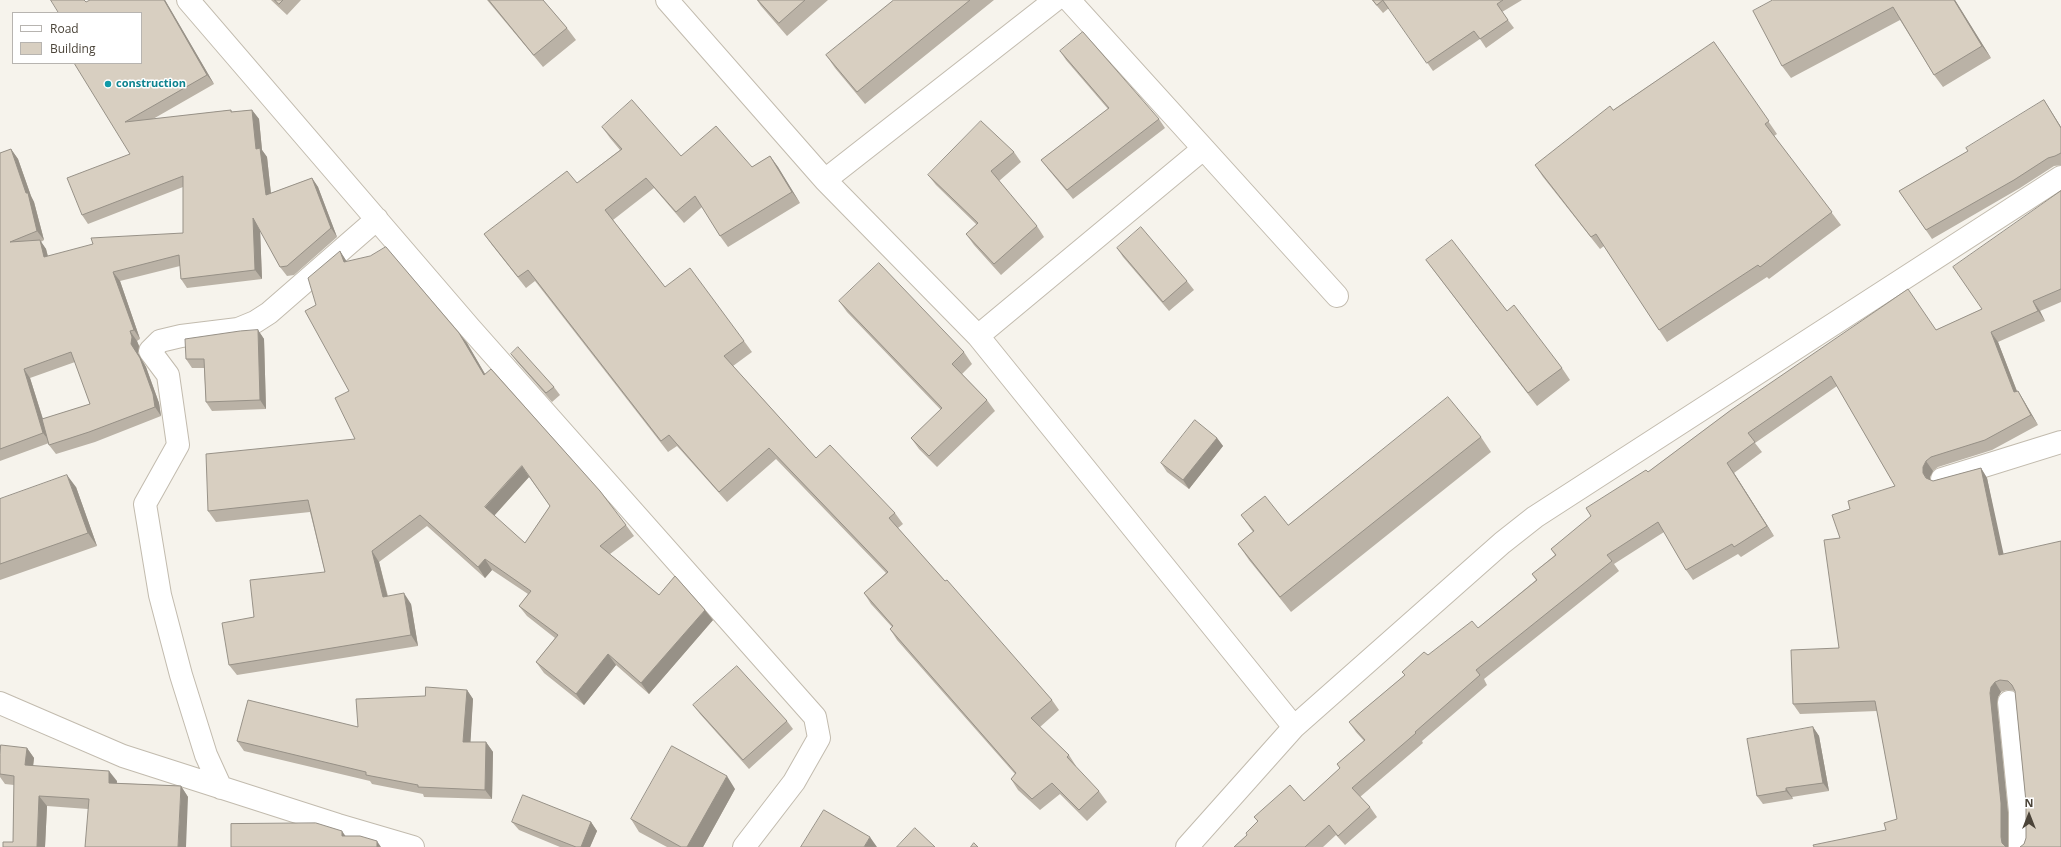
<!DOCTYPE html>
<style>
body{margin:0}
#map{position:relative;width:2061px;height:847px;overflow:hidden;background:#f6f3ec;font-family:"Open Sans",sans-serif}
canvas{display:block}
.legend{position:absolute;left:12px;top:12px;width:130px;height:52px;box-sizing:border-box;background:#fff;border:1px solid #b7b4b0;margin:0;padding:5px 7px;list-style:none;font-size:12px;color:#4b4439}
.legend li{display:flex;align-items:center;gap:8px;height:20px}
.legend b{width:20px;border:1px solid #b7b4b0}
.north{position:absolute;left:2009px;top:795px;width:40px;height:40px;-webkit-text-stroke:3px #fff;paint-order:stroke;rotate:0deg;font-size:11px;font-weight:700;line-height:16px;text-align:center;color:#4b4439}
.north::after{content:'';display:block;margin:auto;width:14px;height:18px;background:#4b4439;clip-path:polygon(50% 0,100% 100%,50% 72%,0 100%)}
</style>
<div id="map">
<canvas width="2061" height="847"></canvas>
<ul class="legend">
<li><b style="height:5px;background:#fff"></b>Road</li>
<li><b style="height:11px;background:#d8cfc1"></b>Building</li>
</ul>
<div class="north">N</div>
</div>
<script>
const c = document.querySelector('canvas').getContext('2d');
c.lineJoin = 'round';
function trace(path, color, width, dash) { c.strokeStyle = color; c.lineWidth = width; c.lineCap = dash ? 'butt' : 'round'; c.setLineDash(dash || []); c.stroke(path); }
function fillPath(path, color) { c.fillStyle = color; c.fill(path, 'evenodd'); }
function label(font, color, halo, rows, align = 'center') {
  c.font = font + ' "Open Sans",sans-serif'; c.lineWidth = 3; c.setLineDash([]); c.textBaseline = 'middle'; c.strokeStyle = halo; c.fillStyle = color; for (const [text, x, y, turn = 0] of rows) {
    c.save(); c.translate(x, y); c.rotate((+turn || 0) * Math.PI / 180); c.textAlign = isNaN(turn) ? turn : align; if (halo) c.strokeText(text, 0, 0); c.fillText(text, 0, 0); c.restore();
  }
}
const minor = new Path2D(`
 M 188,0 L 470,328 L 815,717 L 819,738 L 794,782 L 744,847
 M 667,0 L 825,180 L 978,336 L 1294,727
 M 1069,0 L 1337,296
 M 825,180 L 1055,0
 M 978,336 L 1203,149
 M 1942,479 L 2061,442
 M 2009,702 L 2020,812 L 2020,847
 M 0,703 L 123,756 L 338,825 L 413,847
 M 221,788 L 206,755 L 181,675 L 160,595 L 145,504 L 178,445 L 168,375 L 150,351 L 160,341 L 181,336 L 238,329 L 255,322 L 269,313 L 377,219
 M 1187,847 L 1294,727 L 1502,543 L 1535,517 L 2061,177`);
trace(minor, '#c2bbae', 24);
trace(minor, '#fff', 22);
fillPath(new Path2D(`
 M 165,0 L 214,84 L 153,119 L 231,110 L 232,112 L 252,110 L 259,119 L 262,150 L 267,157 L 271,193 L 312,178 L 318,187 L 337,237 L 294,275 L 287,276 L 280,267 L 260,230 L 262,279 L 187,288 L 181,279 L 180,266 L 120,281 L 140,339 L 137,341 L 139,346 L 138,353 L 146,367 L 159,403 L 161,416 L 95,442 L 56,454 L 49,445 L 49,443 L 0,461 L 0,153 L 11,149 L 18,159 L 31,196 L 34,202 L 44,240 L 41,242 L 46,249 L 48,256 L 183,233 L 183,187 L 88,224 L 82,215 L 130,154 L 86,2 ZM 75,362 L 90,404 L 43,419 L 30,378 Z
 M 271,0 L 301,0 L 287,15 Z
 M 487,0 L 543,0 L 567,28 L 576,40 L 543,67 Z
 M 757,0 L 828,0 L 787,36 L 761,6 Z
 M 894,0 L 994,0 L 865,104 L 835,68 L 826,55 Z
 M 1372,0 L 1522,0 L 1502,12 L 1514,28 L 1486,48 L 1480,39 L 1433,71 L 1389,8 L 1383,13 Z
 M 1773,0 L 1955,0 L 1991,58 L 1943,87 L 1934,75 L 1900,20 L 1791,78 L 1782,66 Z
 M 1714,42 L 1777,134 L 1774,136 L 1841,225 L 1769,279 L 1767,277 L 1667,342 L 1604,246 L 1600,249 L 1543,177 L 1535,165 L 1613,110 Z
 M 1060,51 L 1159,119 L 1165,128 L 1073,199 L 1048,169 L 1041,160 L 1108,109 L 1066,60 Z
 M 2044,100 L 2061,127 L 2061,165 L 2054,166 L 2020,188 L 1932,239 L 1899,191 L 1968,151 Z
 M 602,127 L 681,156 L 752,167 L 770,156 L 778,167 L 800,203 L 728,247 L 720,236 L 702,207 L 684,223 L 654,188 L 613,220 L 665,287 L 744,341 L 752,352 L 733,366 L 816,458 L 895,513 L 903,524 L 898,528 L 945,581 L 1052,700 L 1059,710 L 1040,727 L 1069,755 L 1076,766 L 1075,767 L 1099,791 L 1107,802 L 1087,821 L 1060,794 L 1040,810 L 1018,790 L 1011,779 L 1015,774 L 897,640 L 890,629 L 892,627 L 871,604 L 864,593 L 886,573 L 776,459 L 727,502 L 677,446 L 668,452 L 535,281 L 526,288 L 492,245 L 484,234 L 577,183 L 620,150 L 610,138 Z
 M 1014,152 L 1021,162 L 999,181 L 1037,226 L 1044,237 L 1001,275 L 974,245 L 966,234 L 977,225 L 936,185 L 928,175 Z
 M 2061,191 L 2061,302 L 2040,311 L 2045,321 L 1998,342 L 2017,391 L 2018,391 L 2024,401 L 2038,425 L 1992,450 L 1938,467 L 1933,471 L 1930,477 L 1930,480 L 1933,481 L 1981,468 L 1987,478 L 2061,847 L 2024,844 L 2026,838 L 2026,802 L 2015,691 L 2007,690 L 2001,692 L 1998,697 L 1997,703 L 2008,813 L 2008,847 L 1886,830 L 1897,819 L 1877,711 L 1800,714 L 1793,704 L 1839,648 L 1840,538 L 1850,509 L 1895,486 L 1837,386 L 1755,443 L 1762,452 L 1734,473 L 1774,536 L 1741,557 L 1738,554 L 1693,580 L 1686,570 L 1664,532 L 1614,564 L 1619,571 L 1484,679 L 1487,685 L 1422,741 L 1423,743 L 1360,797 L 1370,807 L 1377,817 L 1345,845 L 1336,835 L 1323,847 L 1234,847 L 1247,835 L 1258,822 L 1254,817 L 1304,801 L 1340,768 L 1337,764 L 1364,741 L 1356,732 L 1349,722 L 1405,675 L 1402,672 L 1428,655 L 1478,628 L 1536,580 L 1532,574 L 1555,555 L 1551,549 L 1648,472 L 1731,410 L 1936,330 L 1982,309 Z
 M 1117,248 L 1187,281 L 1194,290 L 1169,311 L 1123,257 Z
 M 340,251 L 347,262 L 459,333 L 467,343 L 485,374 L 626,525 L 634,536 L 610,554 L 659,595 L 713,620 L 649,694 L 616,665 L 584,705 L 544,673 L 536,662 L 555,638 L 527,616 L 519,606 L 528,594 L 492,570 L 485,578 L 427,526 L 379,562 L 388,596 L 411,604 L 418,646 L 237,675 L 229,665 L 254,617 L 325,572 L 310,512 L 216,522 L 208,511 L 355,439 L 349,391 L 316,305 ZM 529,477 L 550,506 L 525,543 L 494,516 Z
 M 1426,260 L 1507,311 L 1562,368 L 1570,380 L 1537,406 L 1435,272 Z
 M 839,301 L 964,352 L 972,364 L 962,374 L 987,400 L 995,411 L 937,467 L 919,449 L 911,438 L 941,410 L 847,312 Z
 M 258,330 L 264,339 L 266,409 L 212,411 L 206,402 L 204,368 L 192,368 L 186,359 Z
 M 511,354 L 554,387 L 560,395 L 552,402 L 517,362 Z
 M 1481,437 L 1491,452 L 1291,612 L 1249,560 L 1238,544 L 1253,532 L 1241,515 L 1288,525 Z
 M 1217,438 L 1223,446 L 1189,489 L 1167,472 L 1161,463 Z
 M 76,487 L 97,546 L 0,580 L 0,499 Z
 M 467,690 L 473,699 L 470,742 L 486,742 L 493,752 L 492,799 L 424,797 L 423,794 L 372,784 L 370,781 L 244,751 L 237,741 L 358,727 L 425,696 Z
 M 693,705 L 787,721 L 793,729 L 749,769 L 700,714 Z
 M 1813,727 L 1819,736 L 1829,791 L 1792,797 L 1793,799 L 1763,804 L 1757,796 Z
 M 27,748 L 34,758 L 33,766 L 117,781 L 116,783 L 181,786 L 188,797 L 88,809 L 47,806 L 45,847 L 3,847 L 13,842 L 14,785 L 5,784 L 0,777 L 0,755 Z
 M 735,789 L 703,847 L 667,847 L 639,832 L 631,819 Z
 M 512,822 L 591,822 L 597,831 L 590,847 L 560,847 L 519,830 Z`), '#bab2a6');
fillPath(new Path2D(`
 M 164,0 L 165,0 L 214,84 L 207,75 Z
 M 1954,0 L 1955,0 L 1991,58 L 1982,46 Z
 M 2044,100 L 2061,127 L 2061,128 Z
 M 252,110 L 259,119 L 262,150 L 267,157 L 272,204 L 266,195 L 256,149 Z
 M 11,149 L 18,159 L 31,196 L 34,202 L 44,240 L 37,231 L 26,193 Z
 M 770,156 L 778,167 L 800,203 L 792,192 Z
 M 312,178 L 318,187 L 337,237 L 331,228 Z
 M 253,218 L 260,227 L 262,279 L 255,270 Z
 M 40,240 L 46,249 L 50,266 L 44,257 Z
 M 340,251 L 347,262 L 344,262 Z
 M 113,272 L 120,281 L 140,339 L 134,330 Z
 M 2033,301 L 2040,311 L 2045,321 L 2038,311 Z
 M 258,330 L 264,339 L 266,409 L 260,400 Z
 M 130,331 L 137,341 L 139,346 L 138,353 L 146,367 L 159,403 L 161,416 L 155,407 L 131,344 Z
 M 1991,332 L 1998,342 L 2021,402 L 2014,392 Z
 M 459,333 L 467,343 L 492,386 L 484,375 Z
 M 24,369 L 30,378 L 50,442 L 43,433 Z
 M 2018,391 L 2024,401 L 2038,425 L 2031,415 Z
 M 1217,438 L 1223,446 L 1189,489 L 1183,480 Z
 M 1926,461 L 1933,471 L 1930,477 L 1930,483 L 1923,473 L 1923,467 Z
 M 1727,463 L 1734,473 L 1774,536 L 1767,526 Z
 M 522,466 L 529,477 L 492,518 L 485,507 Z
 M 1981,468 L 1987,478 L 2006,565 L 1999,555 Z
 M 67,475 L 76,487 L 97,546 L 88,533 Z
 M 372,551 L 379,562 L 390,607 L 383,597 Z
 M 485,559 L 492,570 L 485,578 L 478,567 Z
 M 404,593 L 411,604 L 418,646 L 411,635 Z
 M 705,610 L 713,620 L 649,694 L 641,683 Z
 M 608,654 L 616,665 L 584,705 L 576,694 Z
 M 1995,682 L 2001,692 L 1998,697 L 1997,703 L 2008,813 L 2008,847 L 2005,847 L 2002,843 L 2001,837 L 1990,693 L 1991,687 Z
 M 467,690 L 473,699 L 470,751 L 463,742 Z
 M 1813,727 L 1819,736 L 1829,791 L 1823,783 Z
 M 486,742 L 493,752 L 492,799 L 485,790 Z
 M 27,748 L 34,758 L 32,775 L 25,765 Z
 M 109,771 L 117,781 L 116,793 L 109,783 Z
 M 727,776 L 735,789 L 703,847 L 687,847 Z
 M 181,786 L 188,797 L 186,847 L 178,847 Z
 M 1786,788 L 1792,797 L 1793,799 L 1786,791 Z
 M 39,796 L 47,806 L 45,847 L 37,847 Z
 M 591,822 L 597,831 L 590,847 L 581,847 Z
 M 342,831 L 349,841 L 342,836 Z
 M 870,837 L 877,847 L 864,847 Z
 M 377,841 L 381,847 L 377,847 Z`), '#979187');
const building = new Path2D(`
 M 51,0 L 84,0 L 86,2 L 90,0 L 164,0 L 207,75 L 125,122 L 231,110 L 231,112 L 252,110 L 256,149 L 260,148 L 266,195 L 312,178 L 331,228 L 287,266 L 280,267 L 253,218 L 255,270 L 181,279 L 179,255 L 113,272 L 134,330 L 130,331 L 132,337 L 131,344 L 140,358 L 153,394 L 155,407 L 89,432 L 49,445 L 42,419 L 90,404 L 71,352 L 24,369 L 43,433 L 0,449 L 0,153 L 11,149 L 26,193 L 28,193 L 37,231 L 10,242 L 40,240 L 44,257 L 93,244 L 91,238 L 183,233 L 183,176 L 82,215 L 67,178 L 130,154 L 74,63 L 141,63 L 141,13 L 59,13 Z
 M 275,0 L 283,0 L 279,4 Z
 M 489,0 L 543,0 L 567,28 L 534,55 Z
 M 758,0 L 805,0 L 779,23 Z
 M 894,0 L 970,0 L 857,92 L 826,55 Z
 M 1373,0 L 1383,0 L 1377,5 Z
 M 1383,0 L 1503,0 L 1497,4 L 1508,20 L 1480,39 L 1474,31 L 1427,63 Z
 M 1773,0 L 1954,0 L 1982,46 L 1934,75 L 1893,7 L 1782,66 L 1753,11 Z
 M 1083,32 L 1159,119 L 1067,190 L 1041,160 L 1109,108 L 1060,51 Z
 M 1714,42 L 1769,121 L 1765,124 L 1832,212 L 1760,267 L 1758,265 L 1659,330 L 1596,234 L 1591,237 L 1535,165 L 1610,106 L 1613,110 Z
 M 632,100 L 681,156 L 716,126 L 752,167 L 770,156 L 792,192 L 720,236 L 695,196 L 676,212 L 646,178 L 605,210 L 665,287 L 690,268 L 744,341 L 724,356 L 816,458 L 830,445 L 895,513 L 889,518 L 945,581 L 947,580 L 1052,700 L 1031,718 L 1069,755 L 1067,757 L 1099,791 L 1079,810 L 1052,783 L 1032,799 L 1011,779 L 1016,773 L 890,629 L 893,626 L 864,593 L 888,572 L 769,448 L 719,492 L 669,435 L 661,441 L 528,270 L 518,277 L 484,234 L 567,171 L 577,183 L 622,149 L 602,127 Z
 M 2044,100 L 2061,128 L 2061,153 L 2055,156 L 2048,158 L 2014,180 L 1926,230 L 1899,191 L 1968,151 L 1966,148 Z
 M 981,121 L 1014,152 L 991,171 L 1037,226 L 994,264 L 966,234 L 978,223 L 928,175 Z
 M 2061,191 L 2061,289 L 2033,301 L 2038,311 L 1991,332 L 2014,392 L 2018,391 L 2031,415 L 1985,440 L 1931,457 L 1926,461 L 1923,467 L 1923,473 L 1926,478 L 1933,481 L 1981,468 L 1999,555 L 2061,541 L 2061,847 L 2020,847 L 2024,844 L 2026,838 L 2026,802 L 2015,691 L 2012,685 L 2008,681 L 2000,680 L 1995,682 L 1991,687 L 1990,693 L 2001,803 L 2001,837 L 2002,843 L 2006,847 L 1814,847 L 1813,845 L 1886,830 L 1884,823 L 1897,819 L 1875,701 L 1793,704 L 1791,650 L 1839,648 L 1824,540 L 1840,538 L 1832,515 L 1850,509 L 1848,501 L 1895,486 L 1831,376 L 1748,433 L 1755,442 L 1727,463 L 1767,526 L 1734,547 L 1732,544 L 1686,570 L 1658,522 L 1607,555 L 1612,561 L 1476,670 L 1480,675 L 1415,732 L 1416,733 L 1352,788 L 1370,807 L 1338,836 L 1329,825 L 1305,847 L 1234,847 L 1247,835 L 1246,833 L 1258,821 L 1254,817 L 1290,785 L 1304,801 L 1340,768 L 1337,764 L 1365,740 L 1349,722 L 1405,675 L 1402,672 L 1424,652 L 1428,655 L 1472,621 L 1478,628 L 1537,580 L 1532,574 L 1556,555 L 1551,549 L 1591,516 L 1586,508 L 1646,470 L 1648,472 L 1731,410 L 1908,289 L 1936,330 L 1982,309 L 1953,267 Z
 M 1141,227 L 1187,281 L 1163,302 L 1117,248 Z
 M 1452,240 L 1507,311 L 1514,305 L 1562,368 L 1528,393 L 1426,260 Z
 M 386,247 L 459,333 L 484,375 L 491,369 L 600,491 L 626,525 L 600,546 L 659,595 L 675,576 L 705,610 L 641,683 L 608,654 L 576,694 L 536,662 L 558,635 L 519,606 L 531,591 L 485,559 L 478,567 L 420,515 L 372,551 L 383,597 L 404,593 L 411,635 L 229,665 L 222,623 L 254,617 L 250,580 L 325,572 L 308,500 L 208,511 L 206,454 L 355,439 L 335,398 L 349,391 L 305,311 L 316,305 L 308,278 L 340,251 L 344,262 L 370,256 ZM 522,466 L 550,506 L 525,543 L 485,507 Z
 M 879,263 L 964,352 L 952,364 L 987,400 L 929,456 L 911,438 L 942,408 L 839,301 Z
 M 258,330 L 260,400 L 206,402 L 204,359 L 186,359 L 185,339 L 240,331 Z
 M 518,347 L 554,387 L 546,393 L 511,354 Z
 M 1448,397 L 1481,437 L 1280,597 L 1238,544 L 1254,531 L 1241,515 L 1265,496 L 1288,525 Z
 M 1195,420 L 1217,438 L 1183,480 L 1161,463 Z
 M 67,475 L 88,533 L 0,564 L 0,499 Z
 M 737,666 L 787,721 L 743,760 L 693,705 Z
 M 426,687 L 467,690 L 463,742 L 486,742 L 485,790 L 418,787 L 418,785 L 366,775 L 366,772 L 237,741 L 248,700 L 358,727 L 356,699 L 425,696 Z
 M 1813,727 L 1823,783 L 1786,788 L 1786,791 L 1757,796 L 1747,739 Z
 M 1,745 L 27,748 L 25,765 L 109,771 L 109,783 L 181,786 L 178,847 L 85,847 L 89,799 L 39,796 L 37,847 L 3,847 L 3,842 L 13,842 L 14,776 L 0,774 L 0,755 Z
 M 672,746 L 727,776 L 687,847 L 681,847 L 631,819 Z
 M 523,795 L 591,822 L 581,847 L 576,847 L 512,822 Z
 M 824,810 L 870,837 L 864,847 L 801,847 Z
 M 316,823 L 342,831 L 342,836 L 360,836 L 377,841 L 377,847 L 231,847 L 231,824 Z
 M 915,828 L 935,847 L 897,847 Z
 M 974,843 L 978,847 L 971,847 Z`);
fillPath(building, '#d8cfc1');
trace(building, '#979187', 1);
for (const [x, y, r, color] of [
 [108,84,4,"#0f9aa8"]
]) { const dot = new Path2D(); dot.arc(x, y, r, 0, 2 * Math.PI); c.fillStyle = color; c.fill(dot); trace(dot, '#fff', 1.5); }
label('bold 11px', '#0d838f', '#fff', [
 ["construction",116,84]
], 'left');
</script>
